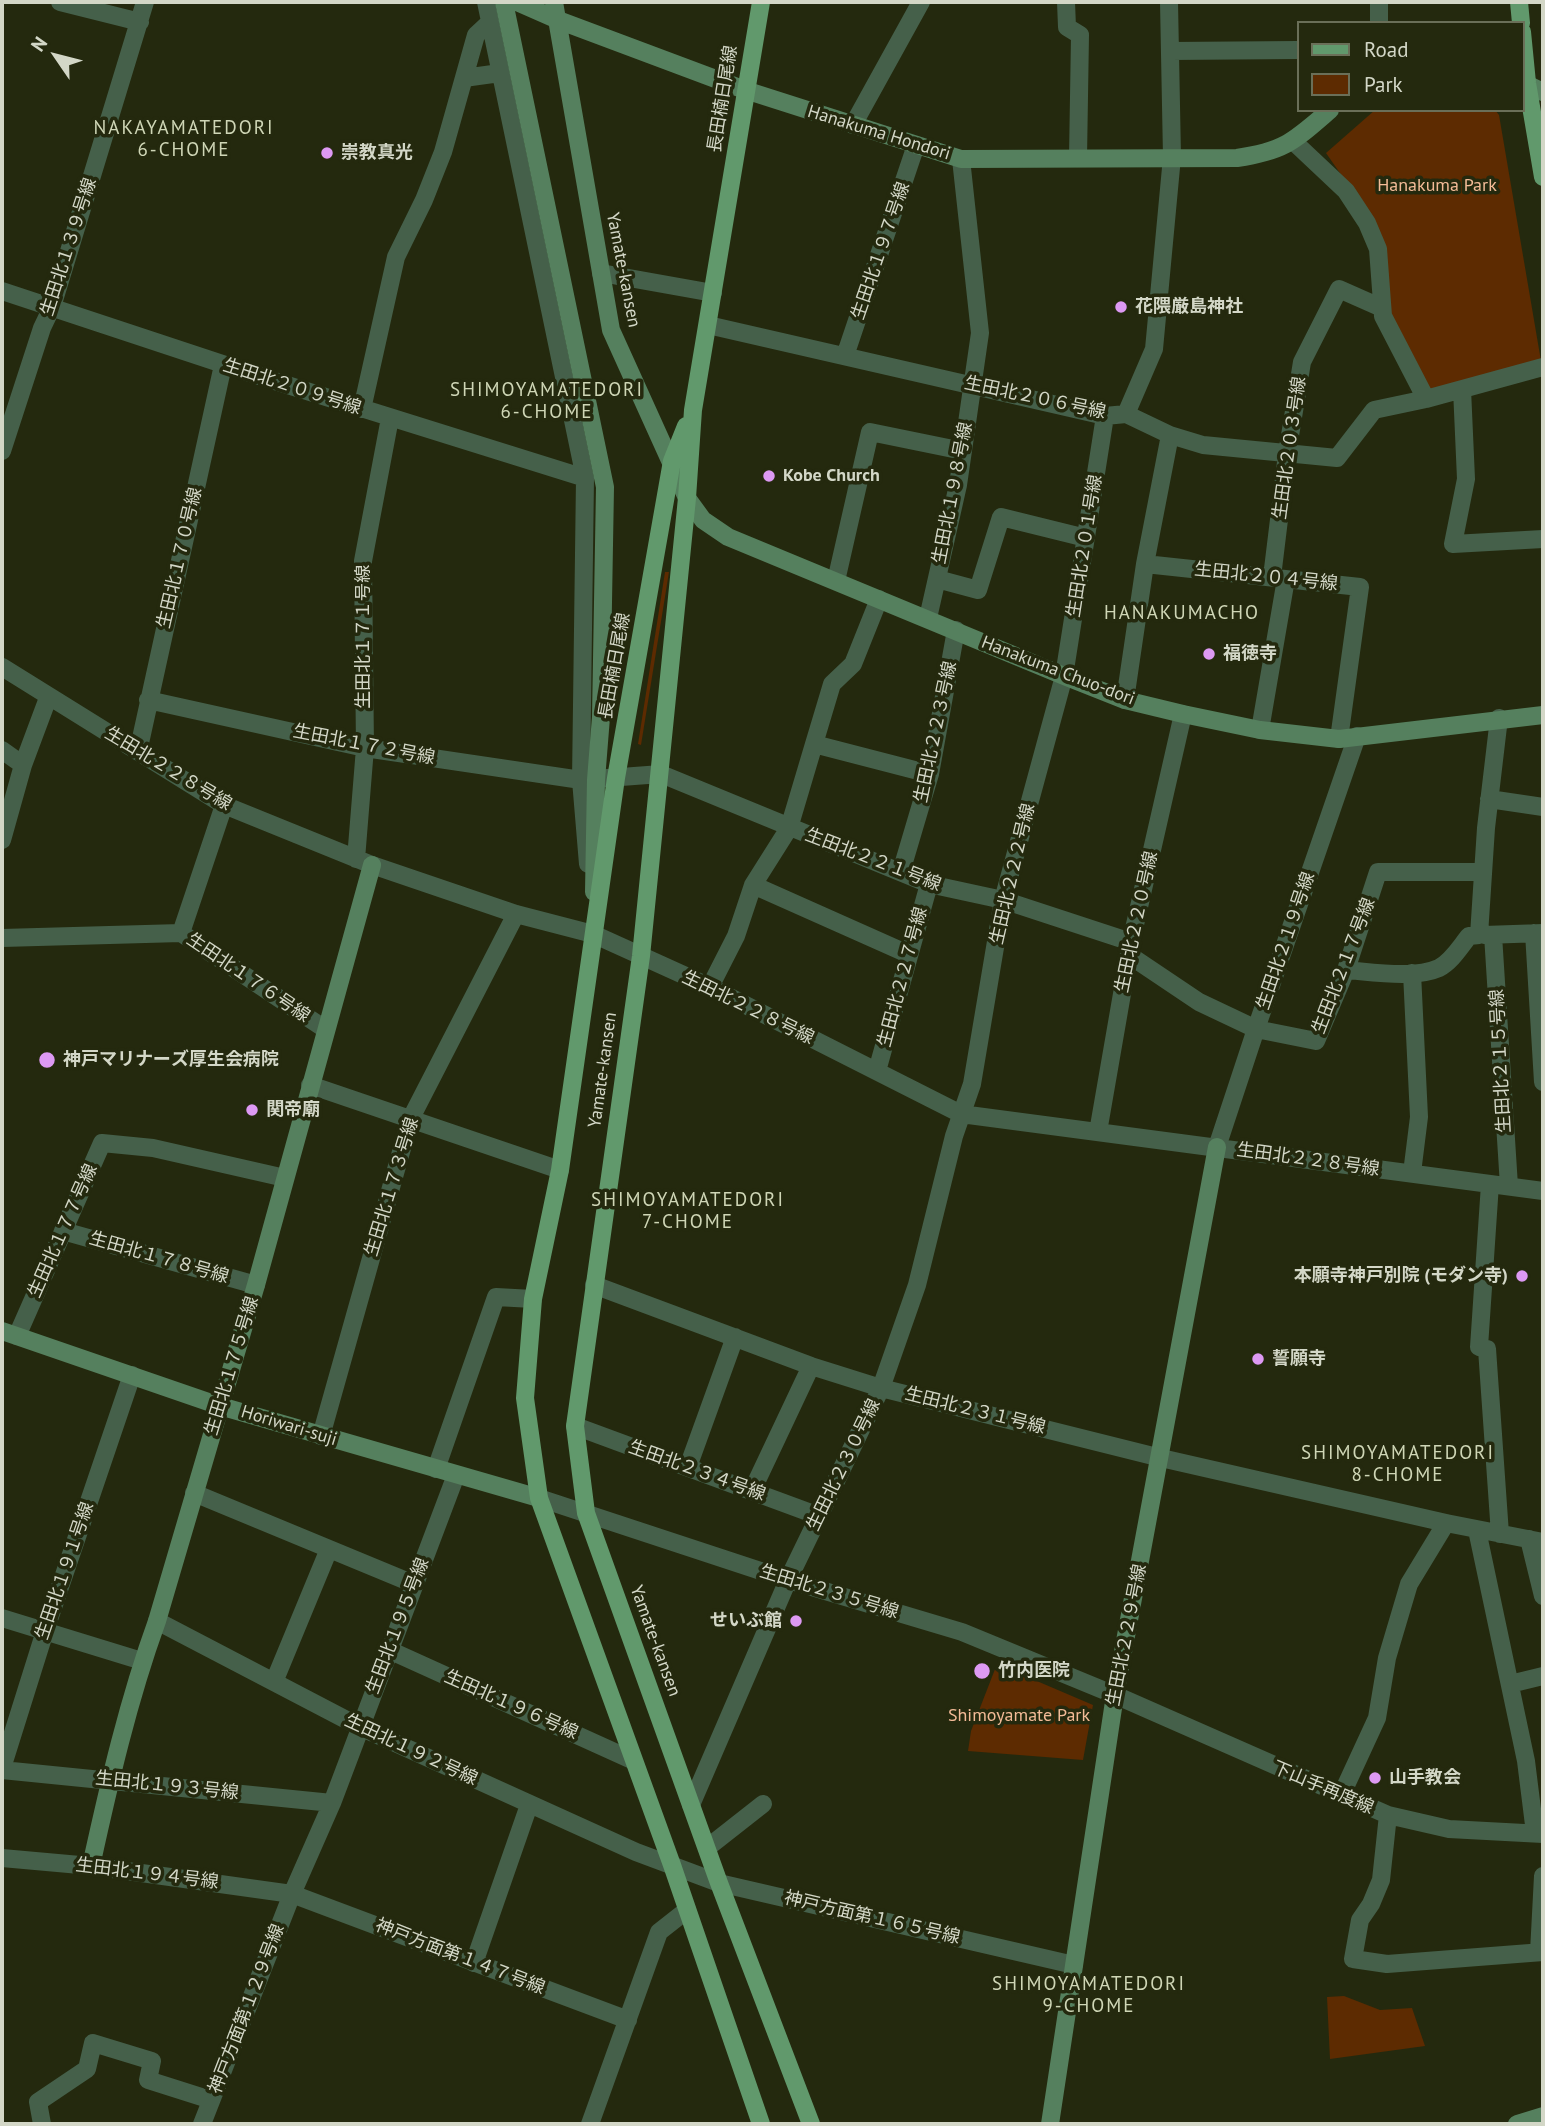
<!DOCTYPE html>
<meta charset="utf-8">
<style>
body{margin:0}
#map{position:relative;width:1545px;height:2126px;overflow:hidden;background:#24290e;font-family:"PT Sans",sans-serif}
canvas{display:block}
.frame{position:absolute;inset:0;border:4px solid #d3d7c7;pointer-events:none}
.legend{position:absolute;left:1297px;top:21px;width:228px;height:91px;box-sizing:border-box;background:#24290e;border:2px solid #6a6f58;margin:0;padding:9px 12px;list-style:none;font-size:21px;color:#d3d7c7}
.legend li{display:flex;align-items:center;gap:14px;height:35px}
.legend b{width:35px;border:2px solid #6a6f58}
.north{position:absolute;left:21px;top:21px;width:70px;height:70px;-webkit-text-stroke:5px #24290e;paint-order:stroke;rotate:305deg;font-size:19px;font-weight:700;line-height:28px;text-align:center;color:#d3d7c7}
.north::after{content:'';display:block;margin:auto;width:24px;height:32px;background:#d3d7c7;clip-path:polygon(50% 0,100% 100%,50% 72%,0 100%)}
</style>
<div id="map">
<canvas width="1545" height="2126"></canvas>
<div class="frame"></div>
<ul class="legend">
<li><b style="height:9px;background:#61996c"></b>Road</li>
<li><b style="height:19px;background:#5d2b01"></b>Park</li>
</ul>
<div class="north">N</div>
</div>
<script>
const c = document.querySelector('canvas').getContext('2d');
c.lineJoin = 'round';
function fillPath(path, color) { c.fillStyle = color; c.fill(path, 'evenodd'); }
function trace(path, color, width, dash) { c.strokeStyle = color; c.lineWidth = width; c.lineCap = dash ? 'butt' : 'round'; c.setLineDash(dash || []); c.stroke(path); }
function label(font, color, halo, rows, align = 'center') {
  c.font = font + ' "PT Sans","Noto Sans JP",sans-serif'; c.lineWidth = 7; c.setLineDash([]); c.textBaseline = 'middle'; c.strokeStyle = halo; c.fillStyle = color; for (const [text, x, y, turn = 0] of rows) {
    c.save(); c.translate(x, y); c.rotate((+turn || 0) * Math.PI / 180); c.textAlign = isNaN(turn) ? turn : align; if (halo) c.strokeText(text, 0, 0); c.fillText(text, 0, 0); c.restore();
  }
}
fillPath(new Path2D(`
 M 1375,110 L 1495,110 L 1499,115 L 1541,361 L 1427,392 L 1391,323 L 1367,212 L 1326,153 Z
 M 665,572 L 669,572 L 641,745 L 638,744 Z
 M 997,1664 L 1093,1705 L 1083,1760 L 968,1751 L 971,1731 Z
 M 1344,1996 L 1380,2010 L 1412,2008 L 1425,2046 L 1330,2059 L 1327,1997 Z`), '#5d2b01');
trace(new Path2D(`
 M 60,2 L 140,22
 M 486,2 L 585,478 L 581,780 L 588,864
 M 1066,2 L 1067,27 L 1080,35 L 1078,158
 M 1379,2 L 1379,23
 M 1170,51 L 1298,50
 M 464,78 L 500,73
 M 853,125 L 921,2
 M 1294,142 L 1346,191 L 1367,223 L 1378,249 L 1383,316 L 1426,399
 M 601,273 L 713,293
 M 2,291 L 265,378 L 585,478
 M 708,325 L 1105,416 L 1126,414 L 1170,435 L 1203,445 L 1337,458 L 1374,410 L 1426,399 L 1543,367
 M 845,356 L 916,145
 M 1462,389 L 1466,479 L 1453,544 L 1543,539
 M 362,409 L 396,257 L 424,200 L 443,152 L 476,35 L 490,22
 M 1126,414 L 1154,349 L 1172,157 L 1169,2
 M 2,451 L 42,328 L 52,307 L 145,2
 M 1145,564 L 1360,587 L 1339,739
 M 1272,577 L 1287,454 L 1302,362 L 1339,289 L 1382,308
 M 937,579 L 978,590 L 1001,517 L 1086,538
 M 836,581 L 870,432 L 963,451
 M 928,618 L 958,485 L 980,333 L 961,159
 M 2,667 L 224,805 L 372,865 L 516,914 L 593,934 L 710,987 L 961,1114 L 1543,1191
 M 148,700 L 365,748 L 581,780 L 661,774 L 929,884 L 1003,900 L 1131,942
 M 1125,700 L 1145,564 L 1170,435
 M 1260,730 L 1286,579
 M 814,744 L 832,684 L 853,664 L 879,599
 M 2,750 L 23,765
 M 138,752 L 223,365
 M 1489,799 L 1543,807
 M 2,840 L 23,765 L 48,698
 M 356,859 L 365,748 L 363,561 L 390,418
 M 901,872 L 930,774 L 956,630
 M 753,885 L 908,954
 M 181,933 L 224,805
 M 1534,933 L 1543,1082
 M 1484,935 L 1543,933
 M 1493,935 L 1509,1186
 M 2,938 L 181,933 L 325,1029
 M 1129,955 L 1199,1002 L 1256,1029 L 1316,1041 L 1346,970 L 1378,872 L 1483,872
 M 1346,970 C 1372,972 1415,979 1439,968 C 1452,961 1460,947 1469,936 L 1479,935 L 1486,828 L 1499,718
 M 1412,973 L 1419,1117 L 1412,1173
 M 710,987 L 736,936 L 753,885 L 789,828 L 814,744 L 930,774
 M 877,1071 L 929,884
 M 310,1085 L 560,1170
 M 1098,1132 L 1131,942 L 1183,714
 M 1217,1147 L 1256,1029 L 1357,736
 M 1490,1184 L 1479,1347 L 1487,1349 L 1500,1534
 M 63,1231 L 256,1285
 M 594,1285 L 811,1366 L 881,1388 L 1161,1458 L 1446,1523 L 1543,1542
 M 17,1336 L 102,1143 L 153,1148 L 285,1178
 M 575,1426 L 819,1516
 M 321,1436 L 410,1120 L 516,914
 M 688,1467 L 735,1337
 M 436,1469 L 496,1297 L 533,1299
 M 752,1491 L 811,1366
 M 194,1493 L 414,1584
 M 539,1498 L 788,1580 L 962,1632 L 1115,1695 L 1388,1815 L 1449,1829 L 1543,1834
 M 1477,1530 L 1526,1761 L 1535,1833
 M 1529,1539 L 1543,1596
 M 2,1618 L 142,1661
 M 157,1621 L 360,1727 L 636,1852 L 719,1883 L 1074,1965
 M 389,1650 L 632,1760
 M 274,1682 L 329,1549
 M 1510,1684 L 1543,1676
 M 2,1768 L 45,1631 L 132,1375
 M 2,1770 L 332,1803
 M 1341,1796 L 1377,1718 L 1387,1658 L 1409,1584 L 1446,1523
 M 691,1805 L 788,1580 L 881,1388 L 917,1285 L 954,1136 L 972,1084 L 1003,900 L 1064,676 L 1105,416
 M 1388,1815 L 1381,1880 L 1371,1904 L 1360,1920 L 1353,1959 L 1387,1964 L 1543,1952
 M 707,1848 L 763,1804
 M 2,1858 L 91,1866 L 292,1894 L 628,2020
 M 1539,1952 L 1543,1876
 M 474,1963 L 529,1805
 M 42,2124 L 38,2102 L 87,2069 L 93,2043 L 152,2061 L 148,2080 L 211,2100
 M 202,2124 L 292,1894 L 332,1803 L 456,1475
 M 590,2124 L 659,1932 L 687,1910`), '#45604a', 18);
trace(new Path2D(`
 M 504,2 L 605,487 L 601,717 L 596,780 L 594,892
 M 517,2 L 558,20 L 745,90 L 961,159 L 1237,158 C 1285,151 1294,141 1330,110
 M 554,2 L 611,330 L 687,498 L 703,520 L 728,537 L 1064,676 L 1125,700 L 1183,714 L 1260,730 L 1339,739 L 1543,715
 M 1522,82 L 1543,92
 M 2,1331 L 220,1406 L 539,1498
 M 91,1866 C 109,1784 128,1701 157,1621 L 256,1285 L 372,865
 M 1050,2124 L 1115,1695 L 1217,1147
 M 1517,2124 L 1543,2116`), '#55805e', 18);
trace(new Path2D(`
 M 761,2 L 693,410 L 687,498 L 641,956 L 575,1426 L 586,1513 L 719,1883 L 811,2124
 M 1519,2 L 1521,23
 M 1522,32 L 1527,83 L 1543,177
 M 686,426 L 672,461 L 616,778 L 560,1170 L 533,1299 L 525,1398 L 539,1498 L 672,1865 L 761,2124`), '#61996c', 18);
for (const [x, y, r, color] of [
 [327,153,7,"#dd99f3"],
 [1121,307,7,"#dd99f3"],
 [769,476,7,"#dd99f3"],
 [1209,654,7,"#dd99f3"],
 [47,1060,9,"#dd99f3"],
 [252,1110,7,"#dd99f3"],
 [1522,1276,7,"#dd99f3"],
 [1258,1359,7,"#dd99f3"],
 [796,1621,7,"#dd99f3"],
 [982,1671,9,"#dd99f3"],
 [1375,1778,7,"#dd99f3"]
]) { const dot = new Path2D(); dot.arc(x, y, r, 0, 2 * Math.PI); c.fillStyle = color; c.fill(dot); trace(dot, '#24290e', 2.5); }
label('18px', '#d3d7c7', '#24290e', [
 ["長田楠日尾線",723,99,-81],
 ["Hanakuma Hondori",879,133,17],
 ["生田北１３９号線",69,247,-72],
 ["生田北１９７号線",881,251,-71],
 ["Yamate-kansen",623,270,79],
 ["生田北２０９号線",292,387,18],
 ["生田北２０６号線",1035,398,12],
 ["生田北２０３号線",1290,448,-82],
 ["生田北１９８号線",953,493,-79],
 ["生田北２０１号線",1085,546,-81],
 ["生田北１７０号線",180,558,-77],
 ["生田北２０４号線",1266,577,6],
 ["生田北１７１号線",364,637,-90],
 ["長田楠日尾線",615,666,-80],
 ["Hanakuma Chuo-dori",1058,671,21],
 ["生田北２２３号線",936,732,-78],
 ["生田北１７２号線",364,745,11],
 ["生田北２２８号線",168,769,31],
 ["生田北２２１号線",873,860,21],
 ["生田北２２２号線",1013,874,-77],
 ["生田北２２０号線",1137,922,-78],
 ["生田北２１９号線",1286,941,-71],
 ["生田北２１７号線",1344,966,-69],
 ["生田北２２７号線",903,977,-75],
 ["生田北１７６号線",248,978,34],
 ["生田北２２８号線",748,1008,26],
 ["生田北２１５号線",1501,1061,-93],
 ["Yamate-kansen",603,1070,-82],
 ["生田北２２８号線",1308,1160,8],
 ["生田北１７３号線",392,1187,-73],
 ["生田北１７７号線",63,1231,-66],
 ["生田北１７８号線",159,1258,16],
 ["生田北１７５号線",232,1366,-73],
 ["生田北２３１号線",975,1411,14],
 ["Horiwari-suji",289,1426,17],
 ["生田北２３０号線",844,1465,-64],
 ["生田北２３４号線",697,1471,20],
 ["生田北１９１号線",65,1571,-71],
 ["生田北２３５号線",829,1592,17],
 ["生田北１９５号線",398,1626,-69],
 ["生田北２２９号線",1127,1635,-79],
 ["Yamate-kansen",655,1641,70],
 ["生田北１９６号線",511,1705,24],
 ["生田北１９２号線",411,1750,25],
 ["生田北１９３号線",167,1786,6],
 ["下山手再度線",1323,1788,23],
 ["生田北１９４号線",147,1874,7],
 ["神戸方面第１６５号線",872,1918,13],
 ["神戸方面第１４７号線",460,1957,21],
 ["神戸方面第１２９号線",247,2009,-69]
]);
label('bold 18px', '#d3d7c7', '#24290e', [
 ["崇教真光",341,153],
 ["花隈厳島神社",1135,307],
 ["Kobe Church",783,476],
 ["福徳寺",1223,654],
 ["神戸マリナーズ厚生会病院",63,1060],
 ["関帝廟",266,1110],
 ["本願寺神戸別院 (モダン寺)",1508,1276,"right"],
 ["誓願寺",1272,1359],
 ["せいぶ館",782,1621,"right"],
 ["竹内医院",998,1671],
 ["山手教会",1389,1778]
], 'left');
label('18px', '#f3bb97', '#24290e', [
 ["Hanakuma Park",1437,186],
 ["Shimoyamate Park",1019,1716]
]);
c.letterSpacing = '2px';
label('19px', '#cfd6b6', '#24290e', [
 ["NAKAYAMATEDORI",184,129],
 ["6-CHOME",184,151],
 ["SHIMOYAMATEDORI",547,391],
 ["6-CHOME",547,413],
 ["HANAKUMACHO",1182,614],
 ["SHIMOYAMATEDORI",688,1201],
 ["7-CHOME",688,1223],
 ["SHIMOYAMATEDORI",1398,1454],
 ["8-CHOME",1398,1476],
 ["SHIMOYAMATEDORI",1089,1985],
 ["9-CHOME",1089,2007]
]);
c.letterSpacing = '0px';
</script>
